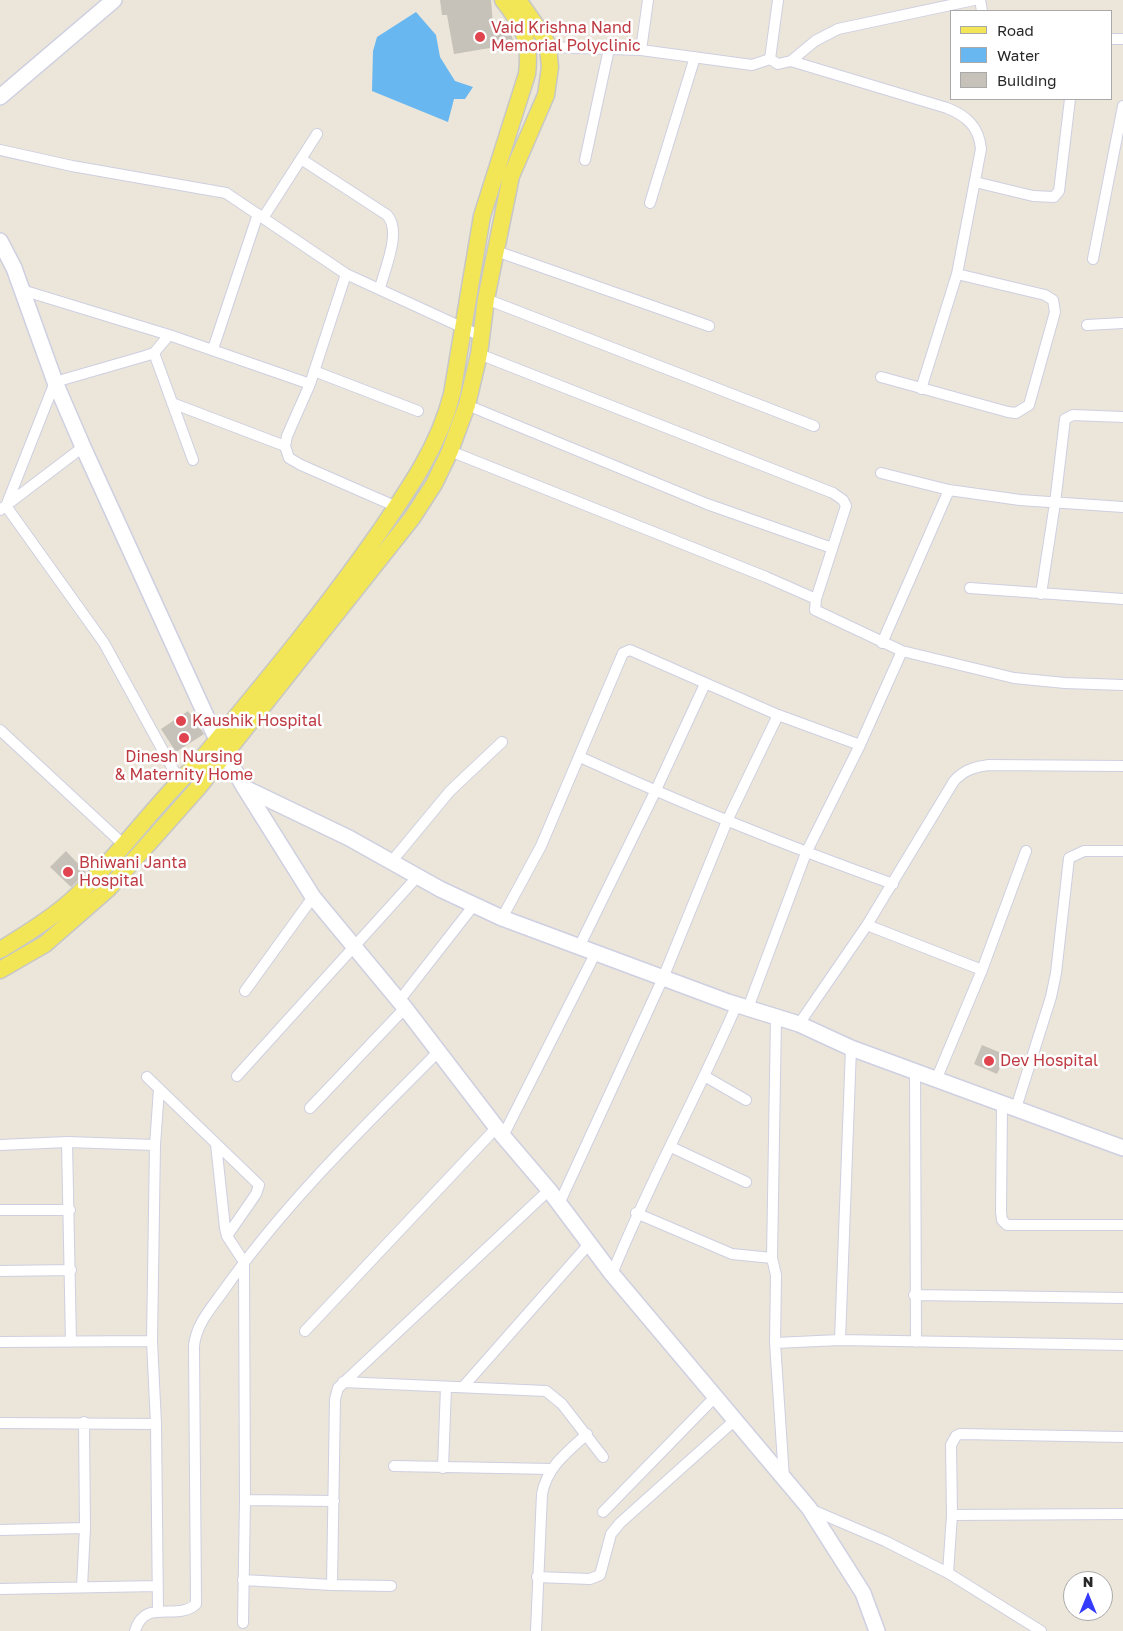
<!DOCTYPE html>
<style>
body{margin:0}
#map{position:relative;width:1123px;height:1631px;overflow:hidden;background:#ebe6d9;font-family:"Golos Text",sans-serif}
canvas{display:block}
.legend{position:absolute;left:950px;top:10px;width:162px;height:90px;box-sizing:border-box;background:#fff;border:1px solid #a9a9a9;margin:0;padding:6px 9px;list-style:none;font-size:15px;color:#282828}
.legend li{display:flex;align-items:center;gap:10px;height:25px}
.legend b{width:25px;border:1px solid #a9a9a9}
.north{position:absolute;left:1063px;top:1571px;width:50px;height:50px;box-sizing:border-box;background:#fff;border:1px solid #a9a9a9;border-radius:50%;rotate:0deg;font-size:14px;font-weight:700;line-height:20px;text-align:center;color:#282828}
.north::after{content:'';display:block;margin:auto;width:18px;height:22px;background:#353bfc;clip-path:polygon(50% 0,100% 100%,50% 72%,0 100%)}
</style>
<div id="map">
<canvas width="1123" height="1631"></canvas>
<ul class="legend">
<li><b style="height:6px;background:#f2e657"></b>Road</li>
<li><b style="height:14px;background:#69b7f0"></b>Water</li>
<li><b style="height:14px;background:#c6c2b9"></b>Building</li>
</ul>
<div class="north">N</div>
</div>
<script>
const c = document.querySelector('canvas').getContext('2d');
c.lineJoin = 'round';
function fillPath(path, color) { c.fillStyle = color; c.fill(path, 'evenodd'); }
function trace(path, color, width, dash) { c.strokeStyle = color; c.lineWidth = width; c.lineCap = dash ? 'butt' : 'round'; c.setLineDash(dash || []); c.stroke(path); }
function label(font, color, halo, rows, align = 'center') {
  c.font = font + ' "Golos Text",sans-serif'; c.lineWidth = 5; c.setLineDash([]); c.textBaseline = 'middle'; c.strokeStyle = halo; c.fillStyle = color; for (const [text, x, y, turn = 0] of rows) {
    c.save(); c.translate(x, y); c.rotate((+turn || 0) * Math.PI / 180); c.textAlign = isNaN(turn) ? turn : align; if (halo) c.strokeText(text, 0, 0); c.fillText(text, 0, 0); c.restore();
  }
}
fillPath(new Path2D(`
 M 416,12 L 436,35 L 440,57 L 455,81 L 473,87 L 465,99 L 454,99 L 448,122 L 372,91 L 373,51 L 377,37 Z`), '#69b7f0');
fillPath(new Path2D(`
 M 440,0 L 491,0 L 493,26 L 508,23 L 514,44 L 454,54 L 447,15 L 442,15 Z
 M 188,711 L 204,734 L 176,752 L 161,729 Z
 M 66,851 L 86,872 L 71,887 L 50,867 Z
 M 982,1045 L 1006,1055 L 997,1074 L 974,1064 Z`), '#c6c2b9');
const street = new Path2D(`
 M 980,0 L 982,11
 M 1112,39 L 1123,39
 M 548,47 L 641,50 L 752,65 L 770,59 L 778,64 L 791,61 L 947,108 C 967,116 979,127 981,149 L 957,274 L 921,389
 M 641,50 L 648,0
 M 770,59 L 778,0
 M 791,61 L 815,41 L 838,29 L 974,0
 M 0,150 L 72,166 L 226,193 L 346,274 L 481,336
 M 301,159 L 387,215 C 402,231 385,268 380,288
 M 585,160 L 609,49
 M 975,182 L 1033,196 L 1054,197 L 1059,191 L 1070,99
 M 650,203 L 695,57
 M 263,218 L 317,134
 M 496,251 L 709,326
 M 1093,259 L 1123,106
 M 346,274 L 310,384 L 287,436 L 285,446 L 289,458 L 301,465 L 397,507
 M 22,290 L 169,335 L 310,384
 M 486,299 L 814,426
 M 1087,325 L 1123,323
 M 169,335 L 154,353 L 145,356 L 55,382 L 6,506 L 104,643 L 179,780
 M 213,349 L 258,214
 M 154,353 L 193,460
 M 479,354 L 833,493 L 843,500 L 846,506 L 816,599 L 815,610 L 902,651 L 860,745 L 806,853 L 748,1008
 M 314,371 L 418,411
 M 881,377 L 1008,412 L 1016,413 L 1029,405 L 1055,312 L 1053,300 L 1045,295 L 957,274
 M 172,403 L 285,446
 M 467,405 L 707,504 L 832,548
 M 450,451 L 766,577 L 816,599
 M 881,473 L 949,490 L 1020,500 L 1123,507
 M 0,510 L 83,447
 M 970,588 L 1123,599
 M 1041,594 L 1055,503 L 1065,419 L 1073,415 L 1123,417
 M 882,643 L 949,490
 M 902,651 L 1014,678 L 1065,683 L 1123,685
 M 0,730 L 124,845
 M 580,757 C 683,804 787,846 893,884
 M 392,861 L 450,791 L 502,742
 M 502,918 L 541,846 L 623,653 L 630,650 L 778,715 L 860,745
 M 867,925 L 982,970
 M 580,945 L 655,792 L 705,684
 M 245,991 L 313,897
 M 399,1001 L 474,905
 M 776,1017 L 772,1258 L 776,1275 L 775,1343 L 784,1478
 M 799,1024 L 867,925 L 954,781 C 964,770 974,767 989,765 L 1123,766
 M 915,1071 L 916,1342
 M 237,1076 L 418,876
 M 147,1077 L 259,1185 L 256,1194 L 227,1236
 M 706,1077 L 746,1100
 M 936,1080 L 982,970 L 1026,851
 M 1002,1105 L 1001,1212 L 1002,1220 L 1007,1225 L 1123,1225
 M 310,1108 L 405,1008
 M 1016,1108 L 1051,997 L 1056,973 L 1069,858 L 1084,851 L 1123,851
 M 503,1136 L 596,952
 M 67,1142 L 71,1342
 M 216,1144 L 225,1228 L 227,1236 L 244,1262 L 245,1500 L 243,1623
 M 0,1145 L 67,1142 L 155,1145
 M 671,1147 L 746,1182
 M 559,1204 L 663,978 L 727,821 L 778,715
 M 0,1210 L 70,1210
 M 636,1213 L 732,1254 L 772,1258
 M 0,1271 L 71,1270
 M 612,1274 C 649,1182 698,1095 737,1004
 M 914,1295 L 1123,1298
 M 305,1331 L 497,1127
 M 840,1340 L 851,1048
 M 0,1342 L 152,1341
 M 775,1343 L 840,1340 L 1123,1345
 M 343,1382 L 546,1391 L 562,1404 L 603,1457
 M 463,1387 L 589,1244
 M 0,1423 L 156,1424
 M 394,1466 L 551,1469
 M 443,1468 L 446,1387
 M 245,1500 L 334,1501
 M 810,1509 L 885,1541 L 948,1573 L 1041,1631
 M 603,1512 L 715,1397
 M 952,1515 L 1123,1514
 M 0,1530 L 85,1528
 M 948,1573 L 952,1515 L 951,1445 L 956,1436 L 960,1434 L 1123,1437
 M 537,1577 L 590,1579 L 600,1575 L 611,1534 L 620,1523 L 735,1420
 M 243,1580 L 332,1585 L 391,1586
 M 332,1585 L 335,1399 L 338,1388 L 549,1190
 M 82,1587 L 85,1528 L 84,1422
 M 0,1589 L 157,1586
 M 158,1611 L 156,1424 L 152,1341 L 155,1145 L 159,1089
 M 135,1631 C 145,1597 177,1622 196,1604 L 194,1346 C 196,1324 212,1307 224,1290 C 286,1202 363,1128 438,1052
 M 536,1631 L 542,1494 C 547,1467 567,1452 587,1434`);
const secondary = new Path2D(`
 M 0,97 L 114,0
 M 0,241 L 14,268 L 55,382 L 83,447 L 217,740 L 244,787 L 313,897 L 405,1008 L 503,1136 L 549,1190 L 612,1274 L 809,1508 L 863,1593 L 877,1631
 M 245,788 L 349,838 L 440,889 L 502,918 L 728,1002 L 799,1024 L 851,1048 L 1123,1148`);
const primary = new Path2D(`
 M 0,950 C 25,935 51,919 72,900 C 119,857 154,804 200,761 C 261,687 323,613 378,534 C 409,489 439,446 452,394 L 482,216 L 527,74 C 531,41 523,25 503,0
 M 0,970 L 45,944 L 109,888 L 197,789 L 412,518 L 434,484 L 450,451 L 467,405 L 479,354 L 486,299 L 511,176 L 546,95 L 550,67 L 548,47 L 544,37 L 518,0`);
trace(street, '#cecfe1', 12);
trace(secondary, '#cecfe1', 18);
trace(primary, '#c7c7c7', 19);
trace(street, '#fff', 10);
trace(secondary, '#fff', 15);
trace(primary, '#f2e657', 16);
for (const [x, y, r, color] of [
 [480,37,6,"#e0444e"],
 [181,721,6,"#e0444e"],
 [184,738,6,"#e0444e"],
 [68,872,6,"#e0444e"],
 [989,1061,6,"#e0444e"]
]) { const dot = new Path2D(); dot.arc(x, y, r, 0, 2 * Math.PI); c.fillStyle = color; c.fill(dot); trace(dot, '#fff', 2); }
label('16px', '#be3a42', '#fff', [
 ["Vaid Krishna Nand",491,28],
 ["Memorial Polyclinic",491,46],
 ["Kaushik Hospital",192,721],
 ["Dinesh Nursing",184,757,"center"],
 ["& Maternity Home",184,775,"center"],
 ["Bhiwani Janta",79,863],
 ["Hospital",79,881],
 ["Dev Hospital",1000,1061]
], 'left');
</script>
